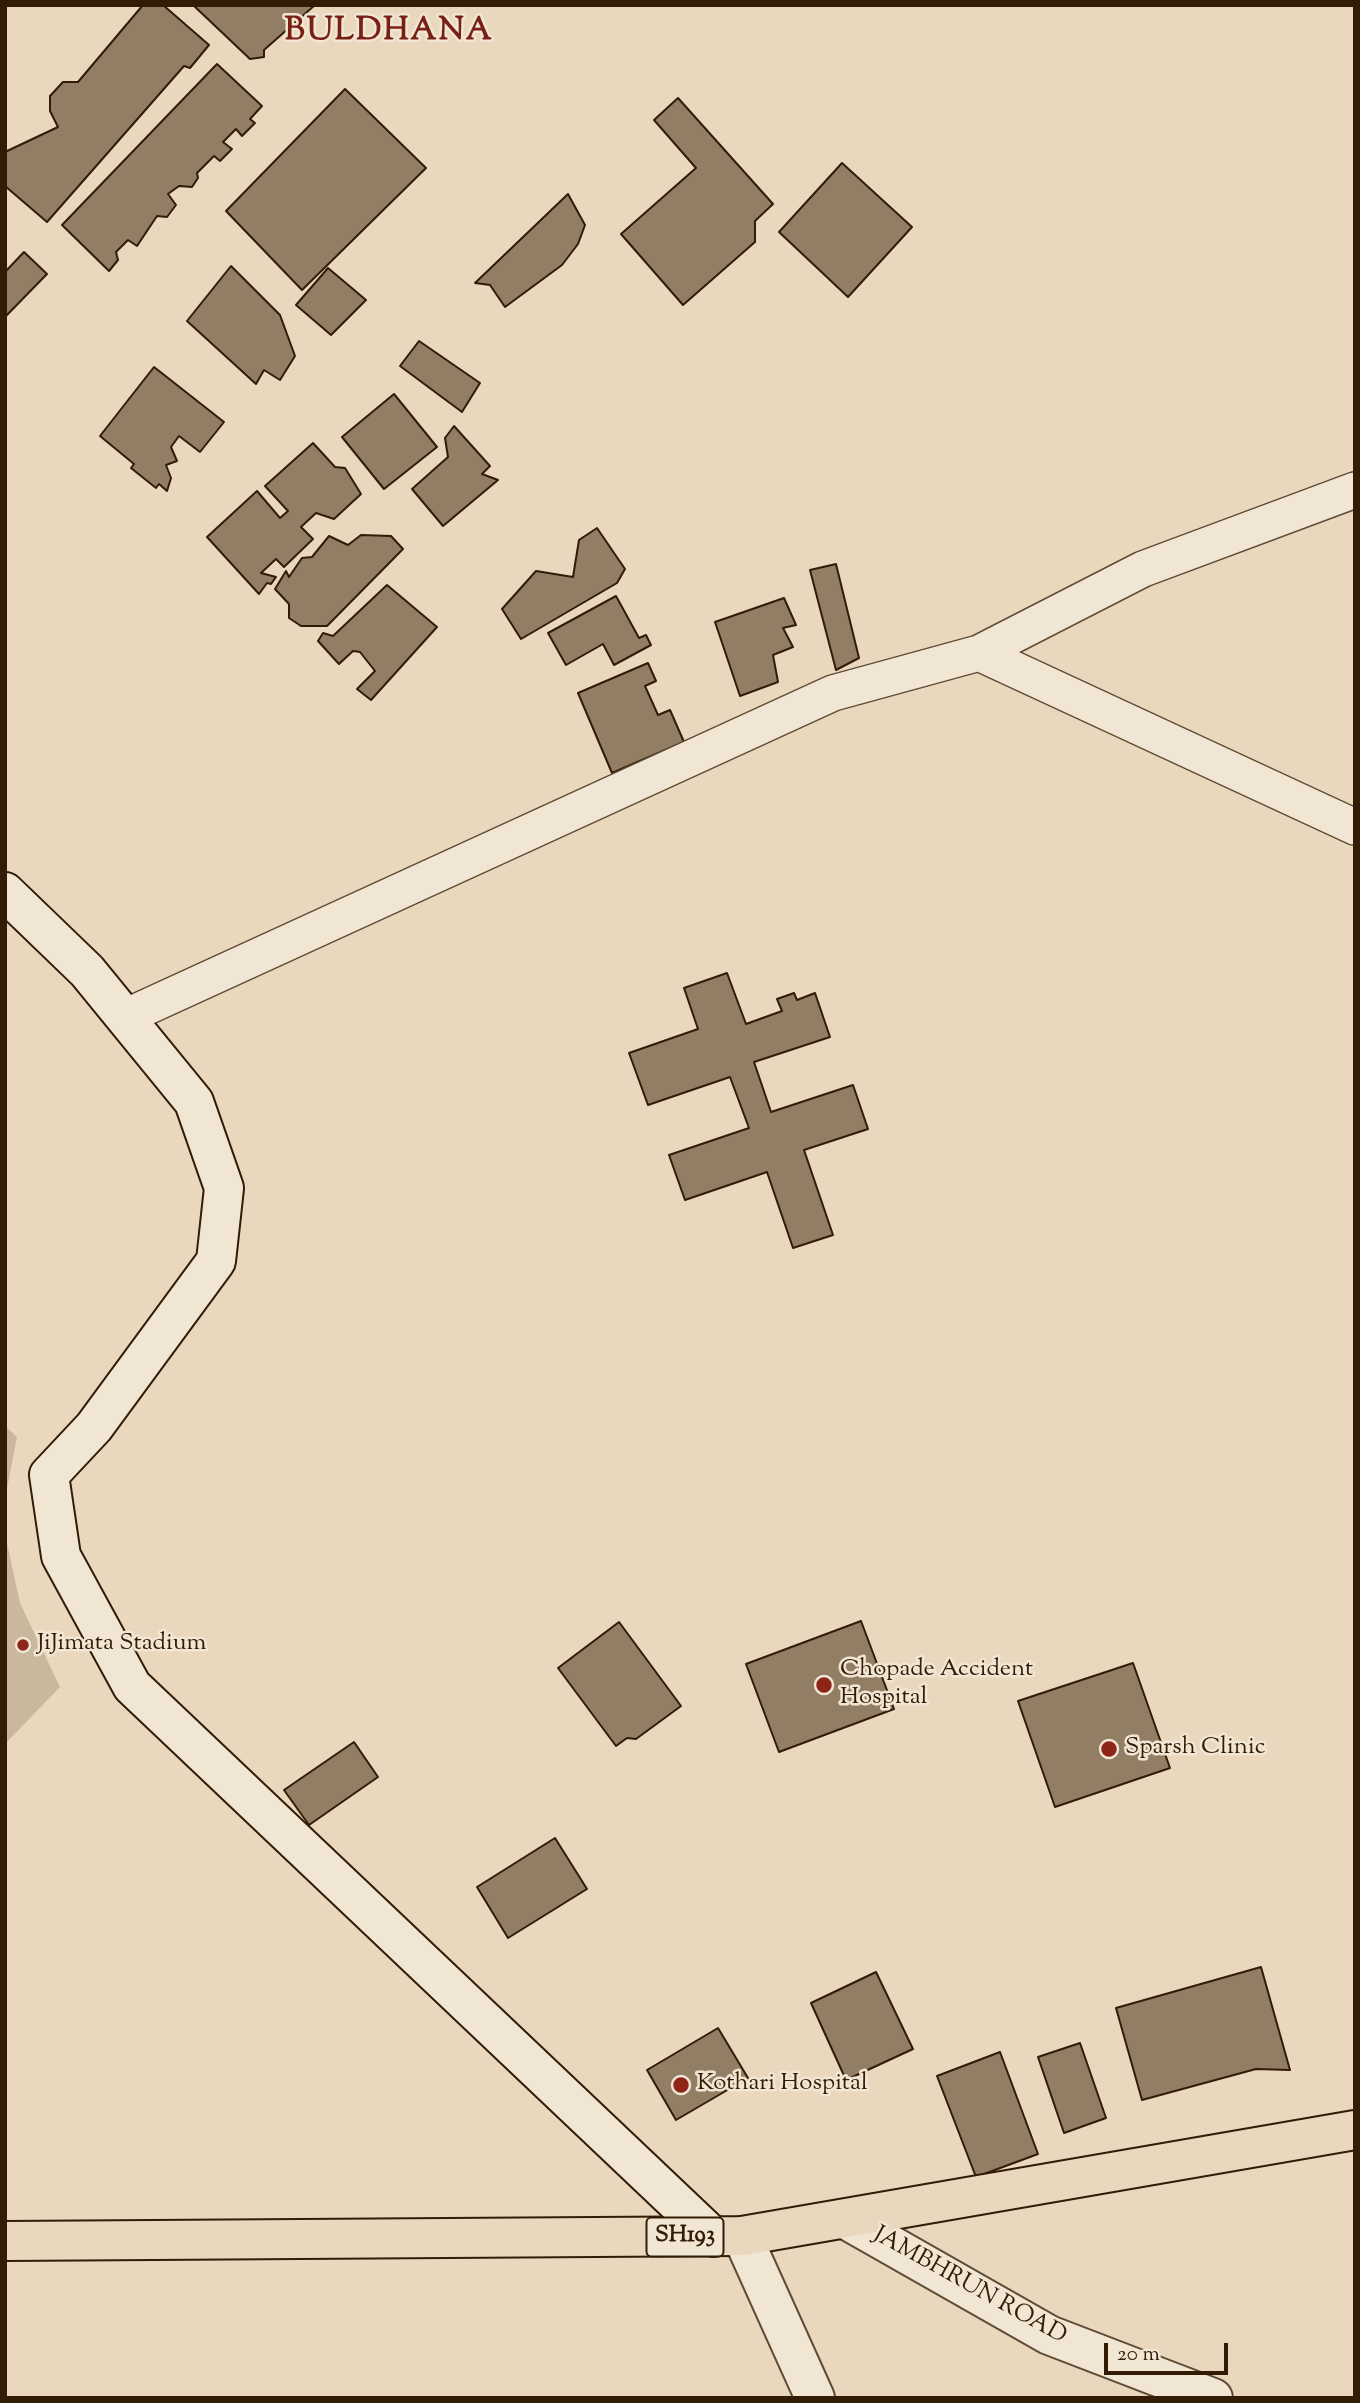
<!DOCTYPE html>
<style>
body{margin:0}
#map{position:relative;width:1360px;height:2403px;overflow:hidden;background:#e9d8bd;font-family:"Sorts Mill Goudy",serif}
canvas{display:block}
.frame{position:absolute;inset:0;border:7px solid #321c06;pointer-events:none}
.scale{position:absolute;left:1104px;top:2343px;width:124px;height:32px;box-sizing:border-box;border:4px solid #321c06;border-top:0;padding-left:9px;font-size:21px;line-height:24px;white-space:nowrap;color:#321c06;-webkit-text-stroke:5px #f1e6d4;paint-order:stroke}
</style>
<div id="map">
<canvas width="1360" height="2403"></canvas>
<div class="frame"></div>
<div class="scale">20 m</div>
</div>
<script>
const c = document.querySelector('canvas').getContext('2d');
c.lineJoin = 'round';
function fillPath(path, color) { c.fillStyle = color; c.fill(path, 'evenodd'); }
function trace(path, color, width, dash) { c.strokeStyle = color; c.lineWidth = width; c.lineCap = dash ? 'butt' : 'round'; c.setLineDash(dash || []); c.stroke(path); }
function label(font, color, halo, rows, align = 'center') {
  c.font = font + ' "Sorts Mill Goudy",serif'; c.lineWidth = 5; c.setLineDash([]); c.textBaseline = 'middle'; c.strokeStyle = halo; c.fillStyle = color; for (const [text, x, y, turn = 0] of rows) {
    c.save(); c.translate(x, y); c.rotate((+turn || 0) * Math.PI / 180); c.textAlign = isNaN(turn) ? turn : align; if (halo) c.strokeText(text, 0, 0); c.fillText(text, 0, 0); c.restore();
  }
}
fillPath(new Path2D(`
 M 5,1426 L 17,1437 L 5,1499 Z
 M 5,1534 L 20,1603 L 60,1687 L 5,1744 Z`), '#cab89e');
const building = new Path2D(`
 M 143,5 L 163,5 L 209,45 L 190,68 L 184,66 L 47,222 L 5,186 L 5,152 L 58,127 L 50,111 L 50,96 L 63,82 L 78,82 Z
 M 193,5 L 315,5 L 264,50 L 264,57 L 250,59 Z
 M 217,64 L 262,106 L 250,119 L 255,123 L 242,136 L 236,129 L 223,142 L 232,149 L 220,161 L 214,156 L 197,173 L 198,178 L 192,187 L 179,186 L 168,194 L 176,205 L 167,217 L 157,216 L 137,246 L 128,240 L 116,252 L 118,260 L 109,271 L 62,225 Z
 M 345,89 L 426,168 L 302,290 L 226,211 Z
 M 678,98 L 773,204 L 755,221 L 755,242 L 683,305 L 621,234 L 696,168 L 654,120 Z
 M 842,163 L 912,227 L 848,297 L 779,232 Z
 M 568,194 L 585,225 L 578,244 L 562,265 L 505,307 L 490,285 L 475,283 Z
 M 24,252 L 47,274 L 5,317 L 5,272 Z
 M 231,266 L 280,315 L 295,356 L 280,380 L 264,370 L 256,384 L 187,321 Z
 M 328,268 L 366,300 L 331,335 L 296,305 Z
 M 419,341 L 480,383 L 462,412 L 400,366 Z
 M 154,367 L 224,422 L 200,452 L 179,436 L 171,447 L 177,461 L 166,465 L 171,478 L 167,491 L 159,484 L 156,488 L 131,468 L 134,464 L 100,436 Z
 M 394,394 L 437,447 L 384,489 L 342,437 Z
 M 454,426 L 490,466 L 482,474 L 498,480 L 443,526 L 412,489 L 448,457 L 445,438 Z
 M 313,443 L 335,467 L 345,468 L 361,494 L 334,519 L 316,513 L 301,527 L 313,539 L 284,567 L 276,559 L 261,573 L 276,577 L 271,584 L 267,583 L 259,594 L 207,537 L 257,491 L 280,518 L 288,511 L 265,486 Z
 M 597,528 L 625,569 L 617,583 L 521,639 L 502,609 L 536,571 L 573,577 L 579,540 Z
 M 361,535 L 391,536 L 403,549 L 327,626 L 301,626 L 289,618 L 289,604 L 275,589 L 286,571 L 289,577 L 302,558 L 312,557 L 329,536 L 348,545 Z
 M 836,564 L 859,658 L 836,670 L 810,570 Z
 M 387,585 L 437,627 L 371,700 L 357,689 L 375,671 L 360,652 L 353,651 L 339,664 L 318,641 L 323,633 L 333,636 Z
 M 616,596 L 639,638 L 646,635 L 651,645 L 614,665 L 603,644 L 566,665 L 548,633 Z
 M 784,598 L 796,625 L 783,628 L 793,647 L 773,655 L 778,682 L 740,696 L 715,622 Z
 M 648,663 L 656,681 L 645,686 L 658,715 L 670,710 L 684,742 L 612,773 L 578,693 Z
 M 727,973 L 746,1024 L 782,1011 L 777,999 L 794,993 L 797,1000 L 815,993 L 830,1037 L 754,1062 L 771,1112 L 853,1085 L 868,1129 L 804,1150 L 833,1235 L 793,1248 L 767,1172 L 685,1200 L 669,1155 L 749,1128 L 730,1077 L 648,1105 L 629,1053 L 698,1029 L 684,988 Z
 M 861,1621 L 894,1709 L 779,1752 L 746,1664 Z
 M 619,1622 L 681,1706 L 636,1739 L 627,1738 L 616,1746 L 558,1668 Z
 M 1133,1663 L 1170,1768 L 1055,1807 L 1018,1701 Z
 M 354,1742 L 378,1777 L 309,1825 L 284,1790 Z
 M 555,1838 L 587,1889 L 508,1938 L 477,1887 Z
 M 1261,1967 L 1290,2070 L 1256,2069 L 1142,2100 L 1116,2008 Z
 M 876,1972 L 913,2049 L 846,2080 L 811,2003 Z
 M 718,2028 L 748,2078 L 676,2120 L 647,2070 Z
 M 1080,2043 L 1106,2118 L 1064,2133 L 1038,2057 Z
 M 1000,2052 L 1038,2154 L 976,2177 L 937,2076 Z`);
fillPath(building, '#917e65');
trace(building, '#321c06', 2);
const minor = new Path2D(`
 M 979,653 L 1143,569 L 1355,490
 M 125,1017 L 833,693 L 979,653 L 1355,827`);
const tertiary = new Path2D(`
 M 845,2219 L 1049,2335 L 1213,2398
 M 742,2236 L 815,2398`);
const secondary = new Path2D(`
 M 5,892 L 87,971 L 194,1102 L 224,1188 L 216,1261 L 94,1427 L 49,1475 L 61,1556 L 132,1686 L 713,2237`);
const primary = new Path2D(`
 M 5,2241 L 742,2236 L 1355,2130`);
trace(minor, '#604b34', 38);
trace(tertiary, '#604b34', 42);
trace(secondary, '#321c06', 42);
trace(primary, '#321c06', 42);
trace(minor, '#f1e6d4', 35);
trace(tertiary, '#f1e6d4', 38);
trace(secondary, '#f1e6d4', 38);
trace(primary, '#e9d8bd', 38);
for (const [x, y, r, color] of [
 [23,1645,7,"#8f2418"],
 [824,1685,9,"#8f2418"],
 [1109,1749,9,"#8f2418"],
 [681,2085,9,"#8f2418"]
]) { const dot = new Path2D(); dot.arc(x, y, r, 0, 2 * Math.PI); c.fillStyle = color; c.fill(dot); trace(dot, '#f1e6d4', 2.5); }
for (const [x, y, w] of [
 [685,2237,77]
]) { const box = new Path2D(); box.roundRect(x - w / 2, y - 19.5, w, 39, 5); c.fillStyle = '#f1e6d4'; c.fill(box); trace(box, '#321c06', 2); }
label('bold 23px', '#321c06', null, [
 ["SH193",685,2237]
]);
label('24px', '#321c06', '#f1e6d4', [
 ["JiJimata Stadium",37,1645],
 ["Chopade Accident",840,1671],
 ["Hospital",840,1699],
 ["Sparsh Clinic",1125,1749],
 ["Kothari Hospital",697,2085]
], 'left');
label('24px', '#321c06', '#f1e6d4', [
 ["JAMBHRUN ROAD",969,2287,29]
]);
c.letterSpacing = '2px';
label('bold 32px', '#7a1f14', '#f1e6d4', [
 ["BULDHANA",389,34]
]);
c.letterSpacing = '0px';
</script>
